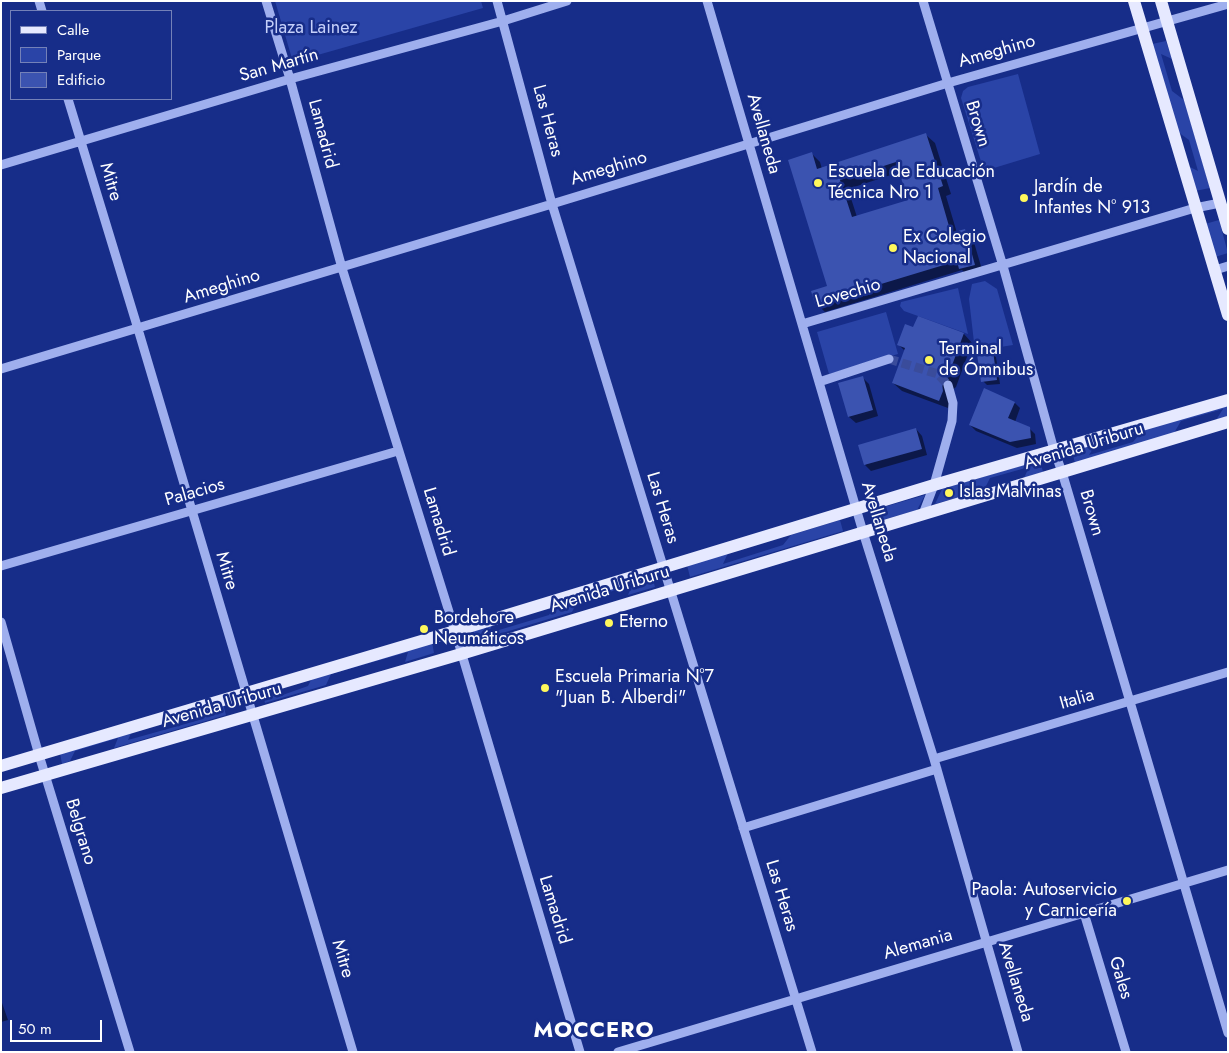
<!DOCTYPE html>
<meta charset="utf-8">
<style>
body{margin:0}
#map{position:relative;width:1229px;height:1053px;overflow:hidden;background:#172d89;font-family:Jost,sans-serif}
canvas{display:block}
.frame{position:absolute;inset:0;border:2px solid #fff;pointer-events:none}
.legend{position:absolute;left:10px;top:10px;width:162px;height:90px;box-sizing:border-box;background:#172d89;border:1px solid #7481b8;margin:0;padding:6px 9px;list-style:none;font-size:15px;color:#fff}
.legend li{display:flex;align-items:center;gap:10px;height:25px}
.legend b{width:25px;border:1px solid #7481b8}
.scale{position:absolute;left:10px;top:1020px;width:92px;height:22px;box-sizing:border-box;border:2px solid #fff;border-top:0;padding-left:6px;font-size:15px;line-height:18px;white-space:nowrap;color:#fff;-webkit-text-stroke:4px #172d89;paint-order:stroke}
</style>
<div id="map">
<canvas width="1229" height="1053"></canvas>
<div class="frame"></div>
<ul class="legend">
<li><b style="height:6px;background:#e6e9ff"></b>Calle</li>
<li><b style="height:14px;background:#2a44a7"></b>Parque</li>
<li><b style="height:14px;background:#3b53b0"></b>Edificio</li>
</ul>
<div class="scale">50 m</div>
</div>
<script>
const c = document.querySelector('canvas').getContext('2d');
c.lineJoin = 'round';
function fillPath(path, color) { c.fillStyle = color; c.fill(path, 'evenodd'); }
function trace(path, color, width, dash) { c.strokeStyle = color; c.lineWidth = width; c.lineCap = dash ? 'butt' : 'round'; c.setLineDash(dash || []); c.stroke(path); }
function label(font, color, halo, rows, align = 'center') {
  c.font = font + ' Jost,sans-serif'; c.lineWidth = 5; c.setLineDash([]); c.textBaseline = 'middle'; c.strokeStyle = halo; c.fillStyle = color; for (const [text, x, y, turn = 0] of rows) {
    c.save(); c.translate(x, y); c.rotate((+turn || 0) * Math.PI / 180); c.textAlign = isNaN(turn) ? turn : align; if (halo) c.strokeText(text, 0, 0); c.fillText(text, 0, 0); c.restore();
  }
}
fillPath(new Path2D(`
 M 275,1 L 481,1 L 483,8 L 293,62 Z
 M 1166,41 L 1172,59 L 1161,54 L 1172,91 L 1184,100 L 1210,188 L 1195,191 L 1188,166 L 1198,171 L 1189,140 L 1178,132 L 1152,44 Z
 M 1018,74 L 1040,154 L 984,171 L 961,98 L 963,91 L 968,87 Z
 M 1219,220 L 1228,253 L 1215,257 L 1205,224 Z
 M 985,281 L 997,289 L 1013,345 L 975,351 L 969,299 L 972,284 Z
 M 958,288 L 968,334 L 904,311 L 900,306 L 901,302 Z
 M 886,312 L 898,354 L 829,374 L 817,332 Z
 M 1228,404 L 1228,417 L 1216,420 L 1223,409 L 1181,421 L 1174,433 L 1075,463 L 1072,451 L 1096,444 L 1089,455 L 1133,442 L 1143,430 Z
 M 1040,460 L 1043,472 L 1024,478 L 1029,467 L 990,478 L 984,490 L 935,504 L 942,489 Z
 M 925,495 L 917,510 L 879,521 L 877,509 Z
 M 840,520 L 843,531 L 690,577 L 687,565 L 728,553 L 723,564 L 783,545 L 791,535 Z
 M 652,576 L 655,587 L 628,595 L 632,585 L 577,602 L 572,612 L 476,641 L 473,629 L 492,624 L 489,633 L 549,615 L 555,605 Z
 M 432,642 L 434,653 L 405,662 L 408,652 L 331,674 L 326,685 L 265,703 L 262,692 L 281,687 L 277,697 L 308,686 L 312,678 Z
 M 223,704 L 226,715 L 114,748 L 118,738 L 75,751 L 70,761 L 62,764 L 60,753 L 132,731 L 128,740 L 203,719 L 208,709 Z`), '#2a44a7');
fillPath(new Path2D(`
 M 926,135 L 935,143 L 951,194 L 946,196 L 957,233 L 964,230 L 973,239 L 983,273 L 969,277 L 962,270 L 825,312 L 816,303 L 828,287 L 812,154 L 820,162 L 822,169 ZM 900,172 L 909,201 L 857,217 L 848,189 Z
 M 918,317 L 964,334 L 972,343 L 956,387 L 950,392 L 951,400 L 948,408 L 902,391 L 893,383 L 905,351 L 899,345 L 914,329 Z
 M 992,353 L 996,357 L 1000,384 L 987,385 L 983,381 Z
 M 863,378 L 869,384 L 878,416 L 856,423 L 849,417 L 840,384 Z
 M 1015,403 L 1020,408 L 1015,422 L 1029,428 L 1035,434 L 1036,444 L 1017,448 L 976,431 L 970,425 Z
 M 916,429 L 922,436 L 927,455 L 871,471 L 865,465 Z
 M 1,1000 L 8,1020 L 1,1022 Z`), '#0007');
fillPath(new Path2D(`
 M 926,133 L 943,186 L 938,188 L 951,233 L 965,229 L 975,265 L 959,269 L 957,261 L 815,304 L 811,291 L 827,286 L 788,160 L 812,152 L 817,169 ZM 896,162 L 908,200 L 852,217 L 840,180 Z
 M 918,316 L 964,333 L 947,379 L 942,383 L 943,391 L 939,401 L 892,383 L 905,348 L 897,345 L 905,324 L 913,327 Z
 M 993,351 L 997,380 L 981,382 L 977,354 Z
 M 863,376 L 873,410 L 848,417 L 838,383 Z
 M 984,388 L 1015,402 L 1008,418 L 1030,427 L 1031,438 L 1010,442 L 969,425 Z
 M 916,428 L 922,449 L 864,465 L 858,445 Z`), '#3b53b0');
trace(new Path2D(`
 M 889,359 L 938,374 L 948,385`), '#3a4c9b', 9, [9, 4.5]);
trace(new Path2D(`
 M 39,1 L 42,11
 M 266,1 L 290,79 L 342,268 L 455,631 L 580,1052
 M 497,1 L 552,204 L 812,1052
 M 707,1 L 863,532 L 934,759 L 1018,1052
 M 923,1 L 1003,266 L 1054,450 L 1062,472 L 1228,1033
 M 68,99 L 138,329 L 353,1052
 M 1,165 L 290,79 L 503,21 L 567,1
 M 1215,270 L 1228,266
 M 802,324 L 1195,208 L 1220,203
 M 1,369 L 552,204 L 948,83 L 1228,4
 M 819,382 L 889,359
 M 923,514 L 934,485 L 952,421 L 953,403 L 948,385
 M 1,566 L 398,451
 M 1,622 L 39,755 L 130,1052
 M 934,759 L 1228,672
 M 743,828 L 937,769
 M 1084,913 L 1126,1052
 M 618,1052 L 1228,870`), '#9fafee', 9);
trace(new Path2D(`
 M 1134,1 L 1228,315
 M 1161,1 L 1228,229
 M 1,766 L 455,631 L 934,485 L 1228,400
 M 1,788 L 461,654 L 1228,422`), '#e6e9ff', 12);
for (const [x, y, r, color] of [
 [818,183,5,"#fff85c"],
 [1024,198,5,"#fff85c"],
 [893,248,5,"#fff85c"],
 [929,360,5,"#fff85c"],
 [949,493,5,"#fff85c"],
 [609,623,5,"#fff85c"],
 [424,629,5,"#fff85c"],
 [545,688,5,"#fff85c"],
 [1127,901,5,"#fff85c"]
]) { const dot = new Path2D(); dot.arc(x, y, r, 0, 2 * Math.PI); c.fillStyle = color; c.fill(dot); trace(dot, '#172d89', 2); }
label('18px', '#c5d0fa', '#172d89', [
 ["Plaza Lainez",311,29]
]);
label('18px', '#fff', '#172d89', [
 ["Ameghino",997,52,-16],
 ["San Martín",279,66,-16],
 ["Las Heras",547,121,75],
 ["Brown",977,124,73],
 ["Lamadrid",322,134,75],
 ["Avellaneda",763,134,74],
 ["Ameghino",609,169,-17],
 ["Mitre",110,182,73],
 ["Ameghino",222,287,-17],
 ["Lovechio",848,294,-16],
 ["Avenida Uriburu",1084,447,-17],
 ["Palacios",195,493,-16],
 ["Las Heras",662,508,73],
 ["Brown",1091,513,74],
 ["Lamadrid",438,522,73],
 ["Avellaneda",878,522,73],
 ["Mitre",226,571,73],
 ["Avenida Uriburu",610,590,-17],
 ["Italia",1077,700,-16],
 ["Avenida Uriburu",222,706,-16],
 ["Belgrano",80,832,73],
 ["Las Heras",781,896,73],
 ["Lamadrid",554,910,73],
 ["Alemania",918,945,-16],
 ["Mitre",342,959,73],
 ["Gales",1120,978,73],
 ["Avellaneda",1015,982,73]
]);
label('18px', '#fff', '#172d89', [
 ["Escuela de Educación",828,173],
 ["Técnica Nro 1",828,194],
 ["Jardín de",1034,188],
 ["Infantes N° 913",1034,209],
 ["Ex Colegio",903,238],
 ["Nacional",903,259],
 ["Terminal",939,350],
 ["de Ómnibus",939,371],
 ["Islas Malvinas",959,493],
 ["Bordehore",434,619],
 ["Neumáticos",434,640],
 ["Eterno",619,623],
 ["Escuela Primaria N°7",555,678],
 ["\"Juan B. Alberdi\"",555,699],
 ["Paola: Autoservicio",1117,891,"right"],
 ["y Carnicería",1117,912,"right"]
], 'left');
c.letterSpacing = '1px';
label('bold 22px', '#fff', '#172d89', [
 ["MOCCERO",594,1032]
]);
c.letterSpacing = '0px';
</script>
